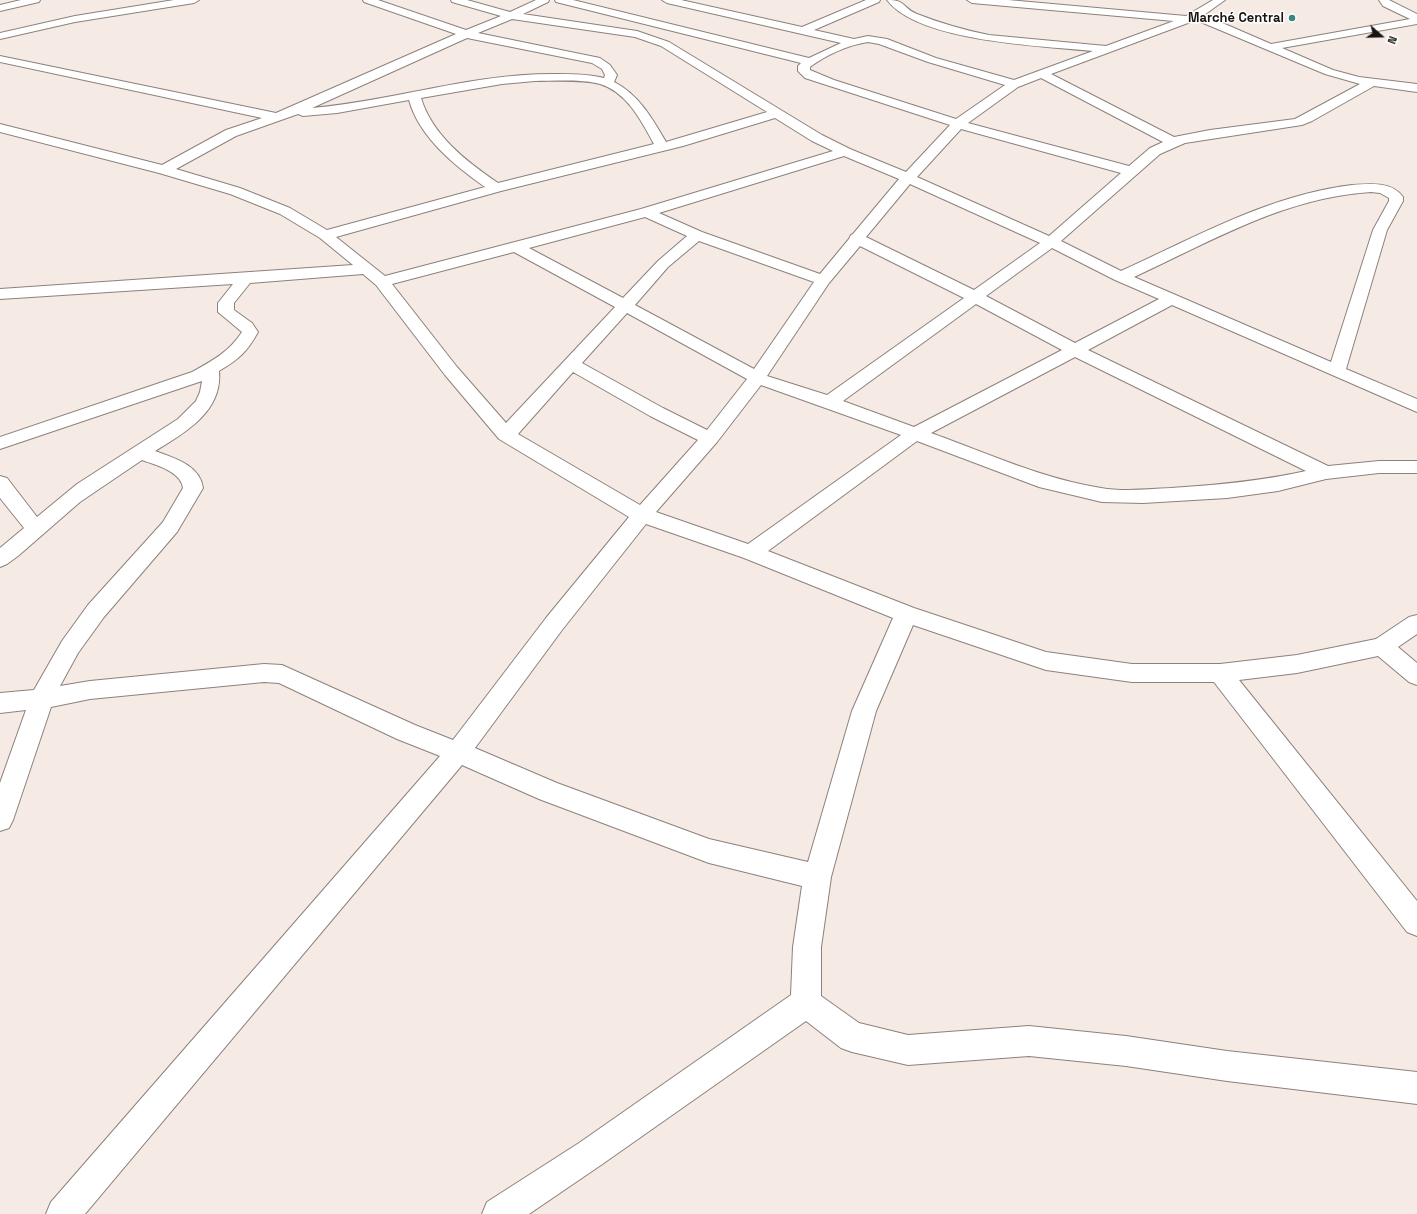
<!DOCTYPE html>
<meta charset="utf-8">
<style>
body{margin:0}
#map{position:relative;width:1417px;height:1214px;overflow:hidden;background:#f6eae4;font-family:"Space Grotesk",sans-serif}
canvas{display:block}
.north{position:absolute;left:1361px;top:16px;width:40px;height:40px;-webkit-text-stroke:3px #fff;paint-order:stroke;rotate:110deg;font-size:11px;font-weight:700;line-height:16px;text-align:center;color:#181412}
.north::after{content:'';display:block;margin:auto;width:14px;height:18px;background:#181412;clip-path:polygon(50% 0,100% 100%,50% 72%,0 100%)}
</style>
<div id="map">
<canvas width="1417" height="1214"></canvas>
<div class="north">N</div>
</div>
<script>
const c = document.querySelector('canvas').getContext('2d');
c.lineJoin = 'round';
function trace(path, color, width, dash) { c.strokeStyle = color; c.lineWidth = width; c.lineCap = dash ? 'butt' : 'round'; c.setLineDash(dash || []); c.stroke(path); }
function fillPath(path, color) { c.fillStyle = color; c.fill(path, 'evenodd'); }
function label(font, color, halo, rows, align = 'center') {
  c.font = font + ' "Space Grotesk",sans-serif'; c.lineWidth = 3; c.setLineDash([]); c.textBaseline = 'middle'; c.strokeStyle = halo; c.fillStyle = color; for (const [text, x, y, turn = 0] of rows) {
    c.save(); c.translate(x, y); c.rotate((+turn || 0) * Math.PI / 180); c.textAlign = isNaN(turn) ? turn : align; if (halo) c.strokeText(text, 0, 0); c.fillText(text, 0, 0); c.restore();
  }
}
const minor = new Path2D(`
 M 21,0 L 40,0 L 39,2 L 0,11 L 0,5 Z
 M 174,0 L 199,0 L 194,3 L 75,22 L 0,39 L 0,33 L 75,16 Z
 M 363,0 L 378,0 L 466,30 L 501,16 L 452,2 L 451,0 L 467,0 L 510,12 L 536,0 L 549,0 L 548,2 L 523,14 L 637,31 L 669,42 L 822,135 L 850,149 L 906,172 L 950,125 L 805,78 L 798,71 L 798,66 L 801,63 L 556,2 L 555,0 L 573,0 L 809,58 L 841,43 L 667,3 L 662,0 L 681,0 L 802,27 L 866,0 L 880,0 L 879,2 L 814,30 L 854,39 L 868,36 L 887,39 L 936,58 L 1014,80 L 1093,51 C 1043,46 918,42 887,0 C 907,0 902,8 917,14 C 940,23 964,30 989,35 L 1106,46 L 1174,21 L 972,3 L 967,0 L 1008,0 L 1186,16 L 1213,0 L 1225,0 L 1204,15 L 1271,44 L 1410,19 L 1383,6 L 1379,0 L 1389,0 L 1417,14 L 1417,24 L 1282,48 L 1333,70 L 1359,77 L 1417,84 L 1417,92 L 1374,86 L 1312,121 L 1302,125 L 1185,143 L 1160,154 L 1061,241 L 1121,271 C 1196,237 1269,195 1352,185 C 1369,184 1392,181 1403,197 L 1403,201 L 1387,230 L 1346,369 L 1417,399 L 1417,412 L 1172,305 L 1088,350 L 1328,466 L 1379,461 L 1417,461 L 1417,473 L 1379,473 L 1326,479 L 1278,491 L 1227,498 L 1143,503 L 1102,502 L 1039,487 L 917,441 L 768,551 L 914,608 L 1046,652 L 1132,664 L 1220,664 L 1297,655 L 1376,639 L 1409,617 L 1417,615 L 1417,634 L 1398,647 L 1417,663 L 1417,685 L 1409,682 L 1378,656 L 1297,673 L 1239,680 L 1417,901 L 1417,936 L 1407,932 L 1214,682 L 1132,682 L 1046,670 L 913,625 L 876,711 L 831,877 L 821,947 L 821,996 L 859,1023 L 908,1035 L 1029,1026 L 1126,1036 L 1227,1051 L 1417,1072 L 1417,1104 L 1227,1081 L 1126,1066 L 1029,1056 L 908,1065 L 852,1052 L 841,1048 L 806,1021 L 601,1165 L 529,1214 L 482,1214 L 487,1202 L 579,1143 L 791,995 L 793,947 L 802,886 L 709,863 L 539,799 L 462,765 L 85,1214 L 46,1214 L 51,1202 L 440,756 L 397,739 L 279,683 L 264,682 L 90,699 L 51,707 L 13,820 L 9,828 L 0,831 L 0,783 L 26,710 L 0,713 L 0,693 L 34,690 L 62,641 L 88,605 L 163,522 L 183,488 C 181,471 155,465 142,460 L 80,502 L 18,556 L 7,564 L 0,567 L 0,548 L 24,528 L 0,498 L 0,476 L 7,478 L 37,517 L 77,484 L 178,419 L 196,401 L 200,392 L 202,381 L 0,449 L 0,437 L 192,372 C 212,361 229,352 242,332 L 218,312 L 218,303 L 233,284 L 0,299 L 0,289 L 353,265 L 320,238 L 280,214 L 230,194 L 159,173 L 0,132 L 0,124 L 162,165 L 226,130 L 262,118 L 0,62 L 0,56 L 276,113 L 456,34 L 364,2 ZM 512,19 L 635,37 L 661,46 L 767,112 L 666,142 C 652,118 639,95 614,82 L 617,75 L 610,65 L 600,58 L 478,33 ZM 1196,20 L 1325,74 L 1360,84 L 1295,119 L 1210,130 L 1174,137 L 1051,74 ZM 467,38 L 592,63 L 602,69 L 605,75 L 604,78 C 588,74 572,74 556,74 C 473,73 394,101 312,108 ZM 868,42 L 879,44 L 928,62 L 1005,85 L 956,119 L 834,80 L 810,70 L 810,67 C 826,55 848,45 868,42 ZM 1041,78 L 1163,142 L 1150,148 L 1129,166 L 968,123 L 1018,87 ZM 535,81 C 555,81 581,79 600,84 C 627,92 642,122 654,144 L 498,183 C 467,162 432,135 421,98 L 502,84 ZM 409,100 C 419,137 455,166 485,187 L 327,230 L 290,208 L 240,188 L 176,169 L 236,136 L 298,114 L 303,116 L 337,113 ZM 775,118 L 812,141 L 833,151 L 641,209 L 385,276 L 336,237 L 501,191 L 683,146 ZM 961,129 L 1121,173 L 1049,236 L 917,177 ZM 844,156 L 899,179 L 853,234 L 851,235 L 849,239 L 820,274 L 702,232 L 659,213 ZM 910,184 L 1040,243 L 974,290 L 866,237 ZM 1371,192 L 1380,193 L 1389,198 L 1389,201 L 1373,230 L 1331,362 L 1134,277 C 1210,242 1285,197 1371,192 ZM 645,217 L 687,236 L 658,261 L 623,298 L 529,248 ZM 699,241 L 814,282 L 754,369 L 635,305 L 668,267 ZM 860,246 L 964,298 L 827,395 L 767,376 L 829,283 ZM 1052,248 L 1115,280 L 1159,299 L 1075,343 L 986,296 ZM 514,252 L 615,307 L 506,423 L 457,367 L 392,284 ZM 363,274 L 376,285 L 445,375 L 499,439 L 629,517 L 546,618 L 453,740 L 415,725 L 282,665 L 264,664 L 90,681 L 60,686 L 78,653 L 104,617 L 177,532 L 203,488 C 200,465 174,458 155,451 C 185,433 223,411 219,371 C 239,359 247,352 258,332 L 252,323 L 234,310 L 234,303 L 250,283 ZM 976,304 L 1062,350 L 914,427 L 843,401 ZM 627,313 L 747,379 L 707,430 L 663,408 L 582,363 ZM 1075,357 L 1306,471 C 1261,481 1217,485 1171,488 C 1148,489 1124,492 1101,488 C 1043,479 987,453 931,433 ZM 573,372 L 650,416 L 698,440 L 640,505 L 518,434 ZM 761,385 L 901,435 L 748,544 L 656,512 L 717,442 ZM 646,524 L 744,558 L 893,618 L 852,711 L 808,862 L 709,839 L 557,783 L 475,748 L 562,630 Z`);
trace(minor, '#8c817c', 2);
fillPath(minor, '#fff');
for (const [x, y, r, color] of [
 [1292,18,4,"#3c8587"]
]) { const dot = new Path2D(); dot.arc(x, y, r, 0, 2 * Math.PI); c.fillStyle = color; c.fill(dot); trace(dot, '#fff', 1.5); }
label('bold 13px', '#181412', '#fff', [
 ["Marché Central",1284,18]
], 'right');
</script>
